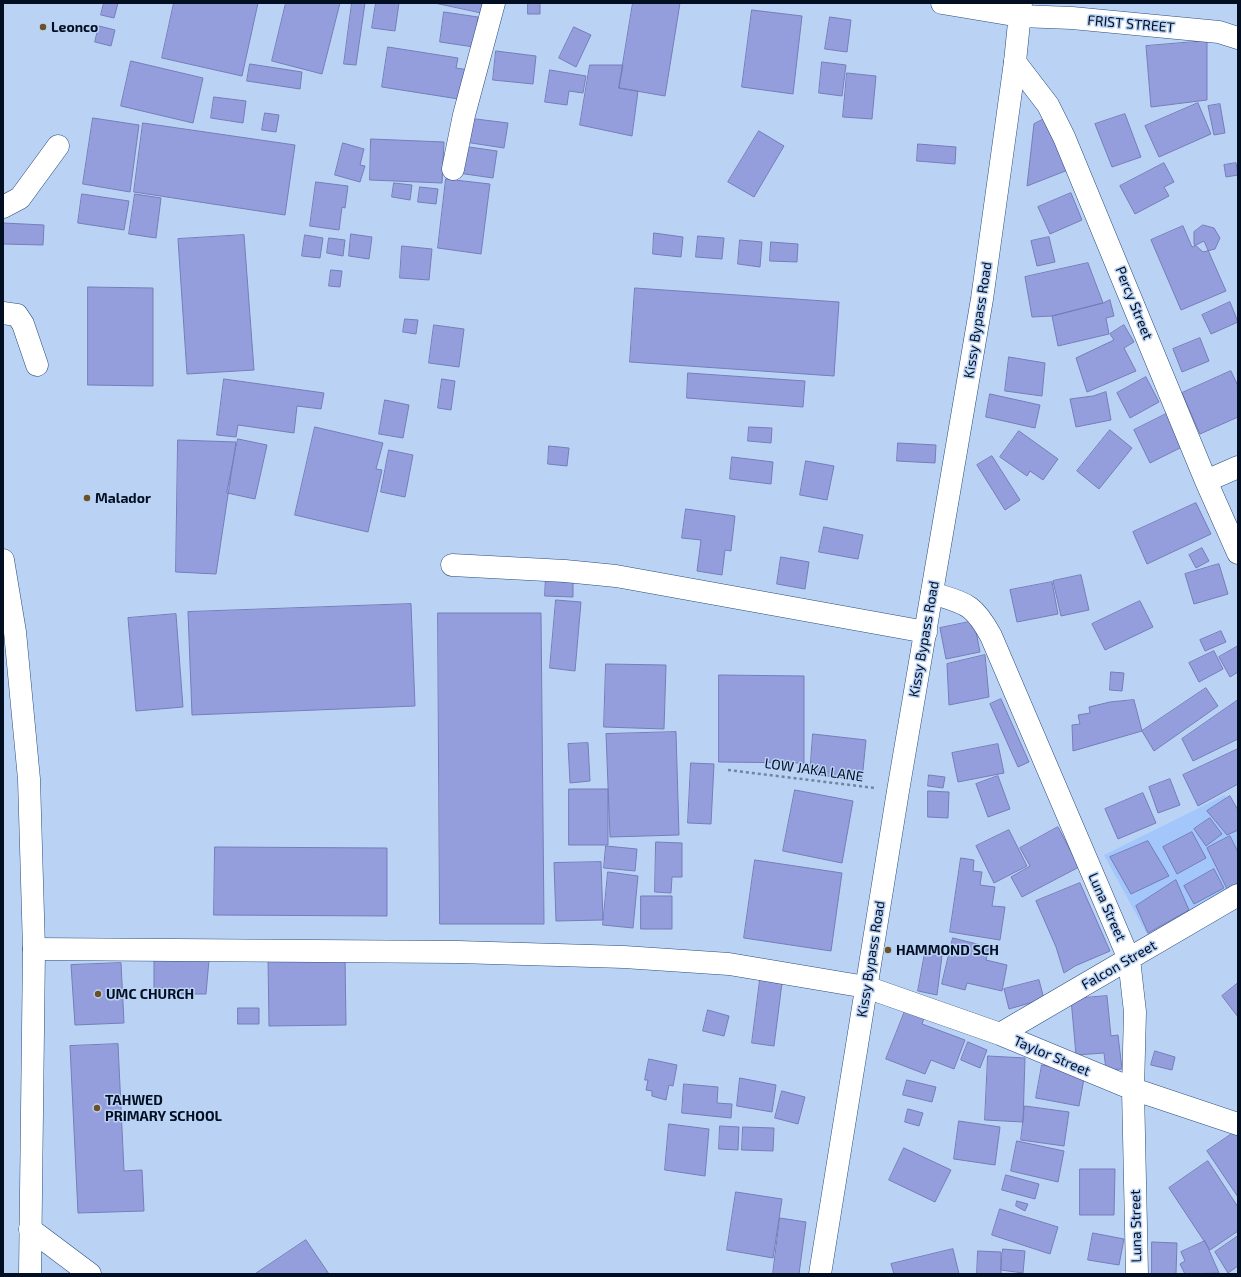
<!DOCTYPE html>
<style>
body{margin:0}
#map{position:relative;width:1241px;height:1277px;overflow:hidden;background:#bad3f5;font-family:"Exo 2",sans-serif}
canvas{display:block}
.frame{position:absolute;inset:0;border:4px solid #020e22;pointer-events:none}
</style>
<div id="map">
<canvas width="1241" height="1277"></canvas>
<div class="frame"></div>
</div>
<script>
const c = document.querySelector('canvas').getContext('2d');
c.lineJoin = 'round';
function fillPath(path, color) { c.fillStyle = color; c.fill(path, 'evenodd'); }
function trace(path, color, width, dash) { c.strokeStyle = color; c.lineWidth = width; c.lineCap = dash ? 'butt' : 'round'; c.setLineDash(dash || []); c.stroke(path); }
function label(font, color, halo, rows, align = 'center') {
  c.font = font + ' "Exo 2",sans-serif'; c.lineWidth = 3; c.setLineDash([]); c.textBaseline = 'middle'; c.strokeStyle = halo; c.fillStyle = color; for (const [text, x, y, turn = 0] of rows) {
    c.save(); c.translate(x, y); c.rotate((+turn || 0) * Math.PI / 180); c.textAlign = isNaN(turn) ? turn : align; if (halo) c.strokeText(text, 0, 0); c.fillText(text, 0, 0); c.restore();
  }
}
fillPath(new Path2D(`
 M 1225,795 L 1238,828 L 1238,883 L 1148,936 L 1104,855 Z`), '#a3c7fa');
const building = new Path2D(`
 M 104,3 L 118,3 L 114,18 L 101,15 Z
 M 174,3 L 258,3 L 242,76 L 162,58 Z
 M 286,3 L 340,3 L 322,74 L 272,61 Z
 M 352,3 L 365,3 L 356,65 L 344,64 Z
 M 376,3 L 399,3 L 395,31 L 372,28 Z
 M 435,3 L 485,3 L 483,13 Z
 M 528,3 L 540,3 L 540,14 L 528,14 Z
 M 633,3 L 680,3 L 665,96 L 619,88 Z
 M 752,10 L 802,16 L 793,94 L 742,87 Z
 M 444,12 L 478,17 L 474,47 L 440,42 Z
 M 830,17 L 851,20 L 847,52 L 825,49 Z
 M 99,26 L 115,30 L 111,46 L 95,42 Z
 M 574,27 L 591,35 L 576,67 L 559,58 Z
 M 1207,41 L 1207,100 L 1151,107 L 1146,46 Z
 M 388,47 L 458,58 L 456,68 L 469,70 L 465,100 L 382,87 Z
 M 496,51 L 536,56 L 533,84 L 493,80 Z
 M 131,61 L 203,78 L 193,123 L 121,106 Z
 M 822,62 L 846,65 L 842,96 L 819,93 Z
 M 250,64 L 302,72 L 300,89 L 247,81 Z
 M 590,65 L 623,65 L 619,88 L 638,91 L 632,136 L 580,125 Z
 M 550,70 L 586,76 L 583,93 L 569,91 L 567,105 L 545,102 Z
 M 847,73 L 876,76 L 872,119 L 843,117 Z
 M 214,97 L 246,101 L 243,123 L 211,118 Z
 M 1198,103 L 1211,134 L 1159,157 L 1145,126 Z
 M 1220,104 L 1225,133 L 1214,135 L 1208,106 Z
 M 265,113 L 279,115 L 276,132 L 262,130 Z
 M 1125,114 L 1141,157 L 1112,167 L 1095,124 Z
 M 1048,117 L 1068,170 L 1027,186 L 1034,124 Z
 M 93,118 L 139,125 L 130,192 L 83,184 Z
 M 468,118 L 508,123 L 504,148 L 465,142 Z
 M 143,123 L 295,145 L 285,215 L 134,192 Z
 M 759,131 L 784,146 L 754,197 L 728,182 Z
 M 371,139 L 444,142 L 442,183 L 370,180 Z
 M 343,143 L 364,149 L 360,165 L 365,166 L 360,182 L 335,175 Z
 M 918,144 L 956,147 L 955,164 L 917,161 Z
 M 462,146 L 497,151 L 493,178 L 458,173 Z
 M 1164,163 L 1174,182 L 1164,187 L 1169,196 L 1135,214 L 1120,186 Z
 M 1236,163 L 1238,175 L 1226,177 L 1224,165 Z
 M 446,179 L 490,184 L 481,254 L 438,248 Z
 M 316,182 L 348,186 L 345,208 L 342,207 L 339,230 L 310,226 Z
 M 394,183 L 412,185 L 410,200 L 392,197 Z
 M 420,187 L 438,189 L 436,204 L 418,202 Z
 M 1071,193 L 1082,220 L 1050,234 L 1038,207 Z
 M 82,194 L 129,201 L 124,230 L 78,223 Z
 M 135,194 L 161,198 L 156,238 L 129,234 Z
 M 3,223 L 44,225 L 43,245 L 3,244 Z
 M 1203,225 L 1214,228 L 1220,238 L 1215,249 L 1203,252 L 1194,244 L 1194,232 Z
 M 1183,226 L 1192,247 L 1204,241 L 1226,291 L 1181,310 L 1151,240 Z
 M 654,233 L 683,237 L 681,257 L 653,254 Z
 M 351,234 L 372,237 L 369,259 L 349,256 Z
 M 244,235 L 254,370 L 187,374 L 178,239 Z
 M 305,235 L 323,238 L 320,258 L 302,256 Z
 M 698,236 L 724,238 L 722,259 L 696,257 Z
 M 1049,237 L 1055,262 L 1037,266 L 1031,241 Z
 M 329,238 L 345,240 L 343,256 L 327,253 Z
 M 740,240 L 762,242 L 760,267 L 738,264 Z
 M 771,242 L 798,244 L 797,262 L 770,261 Z
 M 402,246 L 432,249 L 429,280 L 400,278 Z
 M 1088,263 L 1103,303 L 1052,316 L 1032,317 L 1025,277 Z
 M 331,270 L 342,271 L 340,287 L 329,286 Z
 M 88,287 L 153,288 L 153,386 L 88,385 Z
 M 635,288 L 839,302 L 834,376 L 630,362 Z
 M 1110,300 L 1114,316 L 1106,318 L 1109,334 L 1058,346 L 1052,316 L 1103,303 Z
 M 1230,302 L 1238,322 L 1211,334 L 1202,315 Z
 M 405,319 L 418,320 L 416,334 L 403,332 Z
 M 434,325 L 464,329 L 459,367 L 429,363 Z
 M 1124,325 L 1134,342 L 1124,348 L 1136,371 L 1087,392 L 1076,358 L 1114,340 L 1110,334 Z
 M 1200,338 L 1209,361 L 1182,372 L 1173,349 Z
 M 1009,357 L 1045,363 L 1042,396 L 1005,391 Z
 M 1231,371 L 1238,386 L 1238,417 L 1200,434 L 1182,393 Z
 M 688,373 L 805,381 L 803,407 L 687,398 Z
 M 1146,377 L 1159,402 L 1130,418 L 1117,393 Z
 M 224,379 L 324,393 L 321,409 L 297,406 L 294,433 L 238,425 L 236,437 L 217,435 Z
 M 442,379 L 455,381 L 451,410 L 438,408 Z
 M 1106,392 L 1111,420 L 1076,427 L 1070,399 L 1093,396 Z
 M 990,394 L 1040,405 L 1035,428 L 986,417 Z
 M 385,400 L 409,405 L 403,438 L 379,434 Z
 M 1168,413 L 1184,446 L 1150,463 L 1134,430 Z
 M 315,427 L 383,443 L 376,469 L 382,470 L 368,532 L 295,515 Z
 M 749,427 L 772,428 L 771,443 L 748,441 Z
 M 1110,430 L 1132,448 L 1099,489 L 1077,471 Z
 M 1019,431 L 1058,459 L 1043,480 L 1030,471 L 1027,476 L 1000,457 Z
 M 238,439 L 267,445 L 255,499 L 227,493 Z
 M 178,440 L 236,442 L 216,574 L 176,572 Z
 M 898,443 L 936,445 L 935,463 L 897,461 Z
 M 549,446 L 569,448 L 567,466 L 548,464 Z
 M 389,450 L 413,455 L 405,497 L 381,492 Z
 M 992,456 L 1020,500 L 1005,510 L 977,465 Z
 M 732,457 L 773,462 L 771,484 L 730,479 Z
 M 806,461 L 834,466 L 827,500 L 800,495 Z
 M 1196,503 L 1211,534 L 1147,564 L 1133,532 Z
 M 686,509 L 735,516 L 731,551 L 725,550 L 722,575 L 697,571 L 701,540 L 682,538 Z
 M 824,527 L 863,535 L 858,559 L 819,552 Z
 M 1202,548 L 1209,561 L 1196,568 L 1189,555 Z
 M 781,557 L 809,562 L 805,589 L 777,584 Z
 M 1219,564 L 1228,594 L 1194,604 L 1185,574 Z
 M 546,575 L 573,576 L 573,597 L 545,596 Z
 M 1081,575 L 1089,610 L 1061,616 L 1053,581 Z
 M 1052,582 L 1058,614 L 1017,622 L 1010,590 Z
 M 556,600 L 581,602 L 575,671 L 550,668 Z
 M 1140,601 L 1153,627 L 1105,650 L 1092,624 Z
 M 411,604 L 415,706 L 192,715 L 188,612 Z
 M 438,613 L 541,613 L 544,924 L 440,924 Z
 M 176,614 L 183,707 L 136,711 L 128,618 Z
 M 974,621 L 980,652 L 946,659 L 940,628 Z
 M 1221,631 L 1226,642 L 1205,651 L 1200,640 Z
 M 1238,646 L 1238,672 L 1230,677 L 1219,657 Z
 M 1214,651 L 1223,669 L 1199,682 L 1189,663 Z
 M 985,655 L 989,697 L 949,705 L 947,664 Z
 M 606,664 L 666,665 L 664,729 L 604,727 Z
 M 1111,672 L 1124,673 L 1122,691 L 1110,690 Z
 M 719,675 L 804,676 L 804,763 L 719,762 Z
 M 1206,688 L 1218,706 L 1154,751 L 1142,731 Z
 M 1001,699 L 1029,762 L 1018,767 L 990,704 Z
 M 1134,700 L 1142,731 L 1073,751 L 1072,725 L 1080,724 L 1078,715 L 1090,713 L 1089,707 L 1110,702 Z
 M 1238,700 L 1238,739 L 1193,761 L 1182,739 Z
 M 676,732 L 679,835 L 610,837 L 606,734 Z
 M 813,734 L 866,740 L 862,780 L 810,774 Z
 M 588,743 L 590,781 L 570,783 L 568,744 Z
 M 998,744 L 1004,773 L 958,782 L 952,753 Z
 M 1238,749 L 1238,784 L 1198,806 L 1183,775 Z
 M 691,763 L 714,764 L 711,824 L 688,823 Z
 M 929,775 L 945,777 L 943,788 L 928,786 Z
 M 998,776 L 1010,809 L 988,817 L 976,784 Z
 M 1170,779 L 1180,805 L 1158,813 L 1149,787 Z
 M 569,789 L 608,789 L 608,845 L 569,845 Z
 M 795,790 L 853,801 L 842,863 L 783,851 Z
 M 928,791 L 949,792 L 948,818 L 928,817 Z
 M 1143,793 L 1156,823 L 1118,839 L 1105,809 Z
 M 1230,796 L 1238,810 L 1238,830 L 1227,835 L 1207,811 Z
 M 1210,818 L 1222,834 L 1206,846 L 1194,829 Z
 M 1058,827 L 1079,867 L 1022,897 L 1011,877 L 1030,866 L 1020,848 Z
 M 1009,830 L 1027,866 L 994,883 L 976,846 Z
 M 1192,832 L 1206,858 L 1177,874 L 1163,847 Z
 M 1230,836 L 1238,852 L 1238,883 L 1227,889 L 1207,848 Z
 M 1148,841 L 1169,876 L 1131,894 L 1110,857 Z
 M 656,842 L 682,843 L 682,877 L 672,877 L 671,893 L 655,892 Z
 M 606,846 L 637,849 L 635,871 L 604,868 Z
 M 215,847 L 387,848 L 387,916 L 214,915 Z
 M 961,858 L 974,860 L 973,871 L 982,872 L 980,885 L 995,887 L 992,906 L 1005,907 L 1000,940 L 950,932 Z
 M 755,860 L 842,873 L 831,951 L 744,938 Z
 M 601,862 L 603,920 L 556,921 L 554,863 Z
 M 1214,869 L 1224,888 L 1194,904 L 1184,886 Z
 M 608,872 L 638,876 L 633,928 L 603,925 Z
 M 1176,880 L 1189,910 L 1148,933 L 1136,906 Z
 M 1080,883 L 1110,951 L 1075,966 L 1064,973 L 1056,947 L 1036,901 Z
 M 641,896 L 672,896 L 672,929 L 641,929 Z
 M 953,938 L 989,947 L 986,960 L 1007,965 L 1002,991 L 967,983 L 965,990 L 942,984 Z
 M 925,953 L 942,956 L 937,995 L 918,991 Z
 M 345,956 L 346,1025 L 269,1026 L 268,957 Z
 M 209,960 L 206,994 L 175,994 L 174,988 L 154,988 L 154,961 Z
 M 121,963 L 124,1023 L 75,1025 L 71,965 Z
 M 760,980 L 782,983 L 774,1046 L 752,1043 Z
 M 1039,980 L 1044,999 L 1009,1009 L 1004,989 Z
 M 1238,983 L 1238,1017 L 1222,996 Z
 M 1107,996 L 1111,1036 L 1118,1035 L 1122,1069 L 1106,1070 L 1104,1053 L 1076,1055 L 1071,999 Z
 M 238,1008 L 259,1008 L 259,1024 L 238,1024 Z
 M 708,1010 L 729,1016 L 724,1036 L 703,1031 Z
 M 905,1011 L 924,1018 L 922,1024 L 965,1040 L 954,1069 L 931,1060 L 925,1074 L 886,1059 Z
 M 968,1042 L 987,1050 L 980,1068 L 961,1060 Z
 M 118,1044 L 124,1171 L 142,1170 L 144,1211 L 78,1213 L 70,1046 Z
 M 1155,1051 L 1175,1057 L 1172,1070 L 1151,1065 Z
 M 988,1056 L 1025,1058 L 1023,1122 L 985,1120 Z
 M 649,1059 L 677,1065 L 673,1086 L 669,1085 L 666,1100 L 652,1096 L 652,1091 L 646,1090 L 648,1080 L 645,1080 Z
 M 1042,1065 L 1085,1073 L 1079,1106 L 1036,1098 Z
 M 740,1078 L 776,1085 L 772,1112 L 737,1106 Z
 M 907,1080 L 936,1087 L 932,1102 L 903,1095 Z
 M 684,1084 L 718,1087 L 717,1103 L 732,1104 L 731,1118 L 682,1113 Z
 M 782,1091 L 805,1097 L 798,1124 L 775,1118 Z
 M 1025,1106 L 1069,1112 L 1064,1146 L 1021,1140 Z
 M 908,1109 L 923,1113 L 919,1126 L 905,1122 Z
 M 959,1121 L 1000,1127 L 995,1165 L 954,1159 Z
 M 669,1124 L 709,1129 L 705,1176 L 665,1170 Z
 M 720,1126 L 739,1127 L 738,1150 L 719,1149 Z
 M 743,1127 L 774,1128 L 773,1151 L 742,1150 Z
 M 1236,1131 L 1238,1134 L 1238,1197 L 1207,1151 Z
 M 1017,1141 L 1064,1151 L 1058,1182 L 1011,1171 Z
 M 904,1148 L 951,1170 L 935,1202 L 889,1180 Z
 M 1208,1161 L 1238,1207 L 1238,1231 L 1210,1250 L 1169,1188 Z
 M 1080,1169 L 1115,1169 L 1114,1215 L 1080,1215 Z
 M 1006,1175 L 1039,1184 L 1035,1199 L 1002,1190 Z
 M 736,1192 L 782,1199 L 773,1258 L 727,1250 Z
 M 1017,1201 L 1028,1204 L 1025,1211 L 1016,1206 Z
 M 1000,1209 L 1058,1227 L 1050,1254 L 992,1235 Z
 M 780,1218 L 806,1222 L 799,1274 L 773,1274 Z
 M 1093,1233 L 1124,1239 L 1119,1265 L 1088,1260 Z
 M 1238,1236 L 1238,1266 L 1228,1273 L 1215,1252 Z
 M 306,1240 L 329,1274 L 255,1274 Z
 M 1205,1241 L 1219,1273 L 1185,1274 L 1180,1264 L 1185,1261 L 1181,1252 Z
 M 1152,1242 L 1177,1243 L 1176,1274 L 1152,1274 Z
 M 953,1249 L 959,1274 L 894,1274 L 891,1264 Z
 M 1003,1249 L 1025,1251 L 1023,1273 L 1001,1270 Z
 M 978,1251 L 1001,1252 L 1001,1274 L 977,1274 Z`);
fillPath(building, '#949edc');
trace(building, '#757db9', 1);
const minor = new Path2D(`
 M 1020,16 L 1072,18 L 1219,32 L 1238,38
 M 1015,62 L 1048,105 L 1064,137 L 1206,481 L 1238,553
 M 453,169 L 464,115 L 494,3
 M 3,207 L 20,198 L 58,146
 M 3,313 L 17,315 L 23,324 L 37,365
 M 1206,481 L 1238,467
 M 452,565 L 565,571 L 616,576 L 926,632
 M 932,593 C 966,604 973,603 991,636 L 1129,959 L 1135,1012 L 1133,1089 L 1137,1274
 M 34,949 L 458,952 L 624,957 L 729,964 L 866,987 L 1000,1034 L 1133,1089 L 1238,1124
 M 1000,1034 L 1238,895
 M 30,1229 L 90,1274`);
const major = new Path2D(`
 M 942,3 L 1020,16
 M 820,1274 L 898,791 L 982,299 L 1015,62 L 1021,3`);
const highway = new Path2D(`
 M 3,560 L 15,632 L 29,779 L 34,949 L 30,1274`);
trace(minor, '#294c7d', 23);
trace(major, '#294c7d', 23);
trace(highway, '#294c7d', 23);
trace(new Path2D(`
 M 728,770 L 875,788`), '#7184a1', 2.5, [3, 3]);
trace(minor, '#fff', 22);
trace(major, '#fff', 22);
trace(highway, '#fff', 22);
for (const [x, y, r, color] of [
 [43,27,4,"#6d5124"],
 [87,498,4,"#6d5124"],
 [888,950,4,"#6d5124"],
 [98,994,4,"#6d5124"],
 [97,1108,4,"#6d5124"]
]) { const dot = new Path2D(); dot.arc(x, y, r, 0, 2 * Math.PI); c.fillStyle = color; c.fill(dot); trace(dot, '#bad3f5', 1.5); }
label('14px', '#020e22', '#bad3f5', [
 ["FRIST STREET",1131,24,5],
 ["Percy Street",1134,303,68],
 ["Kissy Bypass Road",978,320,-81],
 ["Kissy Bypass Road",924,639,-80],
 ["LOW JAKA LANE",814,770,8],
 ["Luna Street",1107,907,66],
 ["Kissy Bypass Road",871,959,-81],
 ["Falcon Street",1119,965,-30],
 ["Taylor Street",1052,1056,23],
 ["Luna Street",1136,1226,-91]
]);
label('bold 14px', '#020e22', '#bad3f5', [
 ["Leonco",51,27],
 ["Malador",95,498],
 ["HAMMOND SCH",896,950],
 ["UMC CHURCH",106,994],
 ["TAHWED",105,1100],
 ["PRIMARY SCHOOL",105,1116]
], 'left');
</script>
